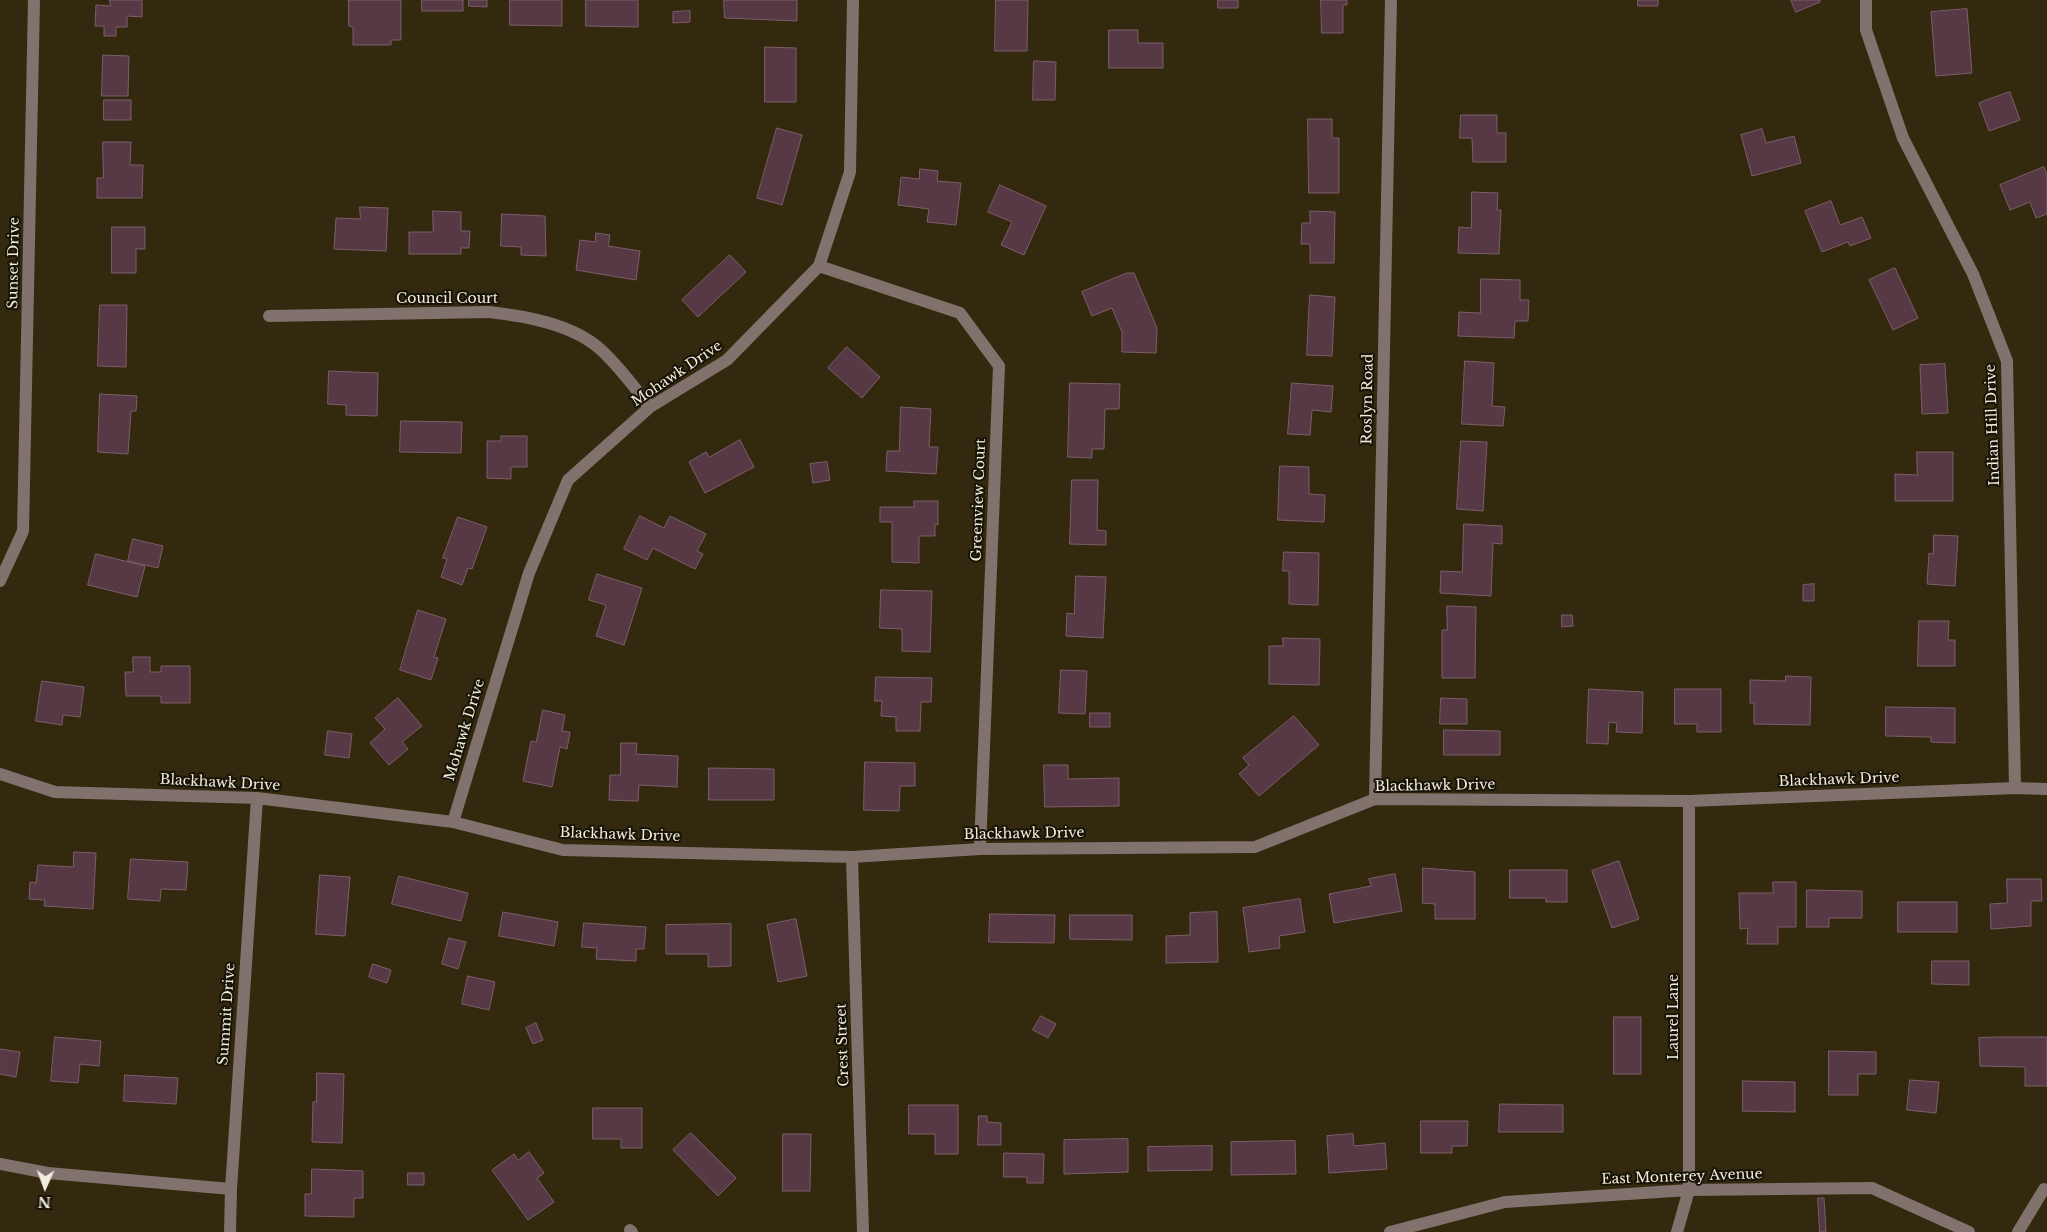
<!DOCTYPE html>
<style>
body{margin:0}
#map{position:relative;width:2047px;height:1232px;overflow:hidden;background:#33290e;font-family:"Libre Baskerville",serif}
canvas{display:block}
.north{position:absolute;left:20px;top:1162px;width:50px;height:50px;-webkit-text-stroke:4px #171307;paint-order:stroke;rotate:182deg;font-size:14px;font-weight:700;line-height:20px;text-align:center;color:#f2ecdc}
.north::after{content:'';display:block;margin:auto;width:18px;height:22px;background:#f2ecdc;clip-path:polygon(50% 0,100% 100%,50% 72%,0 100%)}
</style>
<div id="map">
<canvas width="2047" height="1232"></canvas>
<div class="north">N</div>
</div>
<script>
const c = document.querySelector('canvas').getContext('2d');
c.lineJoin = 'round';
function fillPath(path, color) { c.fillStyle = color; c.fill(path, 'evenodd'); }
function trace(path, color, width, dash) { c.strokeStyle = color; c.lineWidth = width; c.lineCap = dash ? 'butt' : 'round'; c.setLineDash(dash || []); c.stroke(path); }
function label(font, color, halo, rows, align = 'center') {
  c.font = font + ' "Libre Baskerville",serif'; c.lineWidth = 4; c.setLineDash([]); c.textBaseline = 'middle'; c.strokeStyle = halo; c.fillStyle = color; for (const [text, x, y, turn = 0] of rows) {
    c.save(); c.translate(x, y); c.rotate((+turn || 0) * Math.PI / 180); c.textAlign = isNaN(turn) ? turn : align; if (halo) c.strokeText(text, 0, 0); c.fillText(text, 0, 0); c.restore();
  }
}
const building = new Path2D(`
 M 110,0 L 142,0 L 142,17 L 127,16 L 127,27 L 116,27 L 116,36 L 104,36 L 104,26 L 95,26 L 96,5 L 110,6 Z
 M 349,0 L 401,0 L 401,40 L 391,40 L 391,45 L 353,45 L 353,27 L 349,26 Z
 M 422,0 L 463,0 L 463,11 L 422,11 Z
 M 469,0 L 487,0 L 487,7 L 469,6 Z
 M 510,0 L 562,0 L 562,26 L 510,25 Z
 M 586,0 L 638,0 L 638,27 L 586,26 Z
 M 724,0 L 797,0 L 797,21 L 725,18 Z
 M 996,0 L 1028,0 L 1027,51 L 995,51 Z
 M 1218,0 L 1238,0 L 1238,8 L 1218,8 Z
 M 1321,0 L 1347,0 L 1347,5 L 1343,5 L 1343,33 L 1322,33 Z
 M 1638,0 L 1658,0 L 1658,6 L 1638,6 Z
 M 1791,0 L 1820,0 L 1820,2 L 1796,12 Z
 M 1967,9 L 1972,73 L 1936,76 L 1931,12 Z
 M 690,11 L 690,22 L 673,23 L 673,12 Z
 M 1109,30 L 1138,30 L 1138,43 L 1163,43 L 1163,68 L 1109,68 Z
 M 765,47 L 796,48 L 796,102 L 765,102 Z
 M 103,55 L 129,56 L 128,96 L 102,96 Z
 M 1034,61 L 1056,62 L 1055,100 L 1033,100 Z
 M 2010,92 L 2020,120 L 1989,131 L 1979,103 Z
 M 104,100 L 131,100 L 131,120 L 104,120 Z
 M 1461,115 L 1497,115 L 1497,133 L 1506,133 L 1506,162 L 1473,162 L 1472,138 L 1460,138 Z
 M 1308,119 L 1332,119 L 1332,138 L 1339,138 L 1339,193 L 1309,193 Z
 M 777,128 L 802,135 L 782,205 L 757,198 Z
 M 1762,129 L 1766,143 L 1794,136 L 1801,163 L 1752,176 L 1741,135 Z
 M 103,142 L 131,142 L 130,165 L 143,165 L 142,198 L 97,198 L 97,178 L 103,178 Z
 M 2044,167 L 2047,175 L 2047,214 L 2036,218 L 2030,202 L 2010,210 L 2000,185 Z
 M 920,169 L 938,171 L 937,181 L 961,183 L 956,225 L 927,222 L 929,209 L 898,205 L 901,177 L 919,179 Z
 M 1000,185 L 1046,206 L 1024,255 L 1001,245 L 1012,222 L 988,212 Z
 M 1472,192 L 1498,193 L 1497,210 L 1501,210 L 1499,254 L 1458,253 L 1459,227 L 1471,228 Z
 M 1831,201 L 1840,225 L 1862,217 L 1871,238 L 1850,246 L 1848,242 L 1822,252 L 1805,211 Z
 M 360,207 L 388,208 L 386,251 L 334,249 L 336,218 L 360,219 Z
 M 433,211 L 461,212 L 461,231 L 470,231 L 469,248 L 461,248 L 461,254 L 409,254 L 409,232 L 433,232 Z
 M 1310,211 L 1335,212 L 1334,263 L 1310,263 L 1310,244 L 1301,244 L 1302,223 L 1310,223 Z
 M 502,214 L 545,216 L 546,256 L 521,255 L 521,247 L 501,246 Z
 M 112,227 L 145,227 L 145,249 L 136,249 L 136,273 L 112,273 Z
 M 596,233 L 610,235 L 608,246 L 640,251 L 636,280 L 576,270 L 580,240 L 595,242 Z
 M 730,255 L 746,272 L 698,317 L 682,300 Z
 M 1895,268 L 1918,318 L 1893,330 L 1869,280 Z
 M 1127,273 L 1134,273 L 1157,328 L 1156,353 L 1122,352 L 1122,332 L 1112,308 L 1092,316 L 1082,292 Z
 M 1481,279 L 1520,280 L 1520,300 L 1529,300 L 1528,321 L 1515,321 L 1514,338 L 1458,336 L 1459,312 L 1480,313 Z
 M 1310,295 L 1335,297 L 1332,356 L 1307,355 Z
 M 100,305 L 127,305 L 126,367 L 98,366 Z
 M 847,347 L 880,377 L 862,398 L 828,368 Z
 M 1465,361 L 1494,363 L 1492,406 L 1505,407 L 1503,426 L 1462,424 Z
 M 1945,364 L 1948,413 L 1922,414 L 1920,365 Z
 M 329,371 L 378,373 L 377,416 L 346,415 L 346,405 L 328,404 Z
 M 1070,383 L 1120,384 L 1119,409 L 1105,409 L 1104,449 L 1092,449 L 1092,458 L 1068,457 Z
 M 1292,383 L 1333,386 L 1331,412 L 1312,410 L 1310,435 L 1288,434 Z
 M 100,394 L 137,396 L 136,411 L 131,411 L 128,454 L 98,452 Z
 M 901,407 L 931,409 L 929,447 L 938,447 L 936,474 L 886,471 L 887,451 L 899,451 Z
 M 401,421 L 462,422 L 461,453 L 400,452 Z
 M 501,436 L 527,436 L 527,467 L 511,467 L 511,479 L 487,478 L 487,441 L 501,441 Z
 M 740,440 L 754,467 L 705,493 L 689,462 L 706,452 L 709,457 Z
 M 1461,441 L 1487,442 L 1483,511 L 1457,509 Z
 M 1917,452 L 1953,452 L 1953,501 L 1895,501 L 1895,474 L 1917,475 Z
 M 827,462 L 830,480 L 813,483 L 810,464 Z
 M 1280,466 L 1309,467 L 1309,494 L 1325,495 L 1324,522 L 1278,520 Z
 M 1072,480 L 1098,480 L 1097,530 L 1106,531 L 1106,545 L 1070,544 Z
 M 914,501 L 938,501 L 938,525 L 935,524 L 935,536 L 919,536 L 919,563 L 892,562 L 892,522 L 880,522 L 880,507 L 914,507 Z
 M 640,516 L 664,528 L 670,516 L 706,534 L 697,551 L 703,554 L 695,569 L 653,548 L 647,560 L 624,549 Z
 M 458,517 L 487,527 L 472,569 L 468,568 L 462,585 L 441,577 L 447,559 L 443,558 Z
 M 1464,524 L 1502,526 L 1502,544 L 1493,543 L 1491,596 L 1440,593 L 1441,571 L 1462,572 Z
 M 1934,535 L 1958,536 L 1955,586 L 1927,584 L 1929,553 L 1933,554 Z
 M 133,539 L 163,546 L 158,568 L 128,561 Z
 M 1284,552 L 1319,553 L 1318,605 L 1289,604 L 1289,571 L 1283,571 Z
 M 96,554 L 145,566 L 137,597 L 88,585 Z
 M 597,574 L 642,588 L 624,645 L 596,636 L 606,605 L 589,600 Z
 M 1076,576 L 1106,577 L 1103,638 L 1066,636 L 1067,613 L 1074,614 Z
 M 1814,584 L 1814,601 L 1803,601 L 1803,585 Z
 M 881,590 L 932,591 L 930,652 L 902,651 L 902,629 L 880,628 Z
 M 1447,606 L 1476,607 L 1475,678 L 1442,678 L 1442,630 L 1447,630 Z
 M 418,610 L 446,619 L 434,657 L 438,658 L 431,680 L 400,670 Z
 M 1562,615 L 1572,615 L 1573,626 L 1562,627 Z
 M 1919,621 L 1949,621 L 1948,640 L 1955,640 L 1955,666 L 1918,666 Z
 M 1283,638 L 1320,639 L 1319,685 L 1269,684 L 1269,646 L 1283,646 Z
 M 133,657 L 150,657 L 150,672 L 161,672 L 161,666 L 190,666 L 190,703 L 161,703 L 161,696 L 126,696 L 125,672 L 133,672 Z
 M 1061,670 L 1087,671 L 1085,714 L 1059,713 Z
 M 1786,676 L 1811,677 L 1810,725 L 1754,724 L 1754,703 L 1750,703 L 1750,680 L 1785,681 Z
 M 876,677 L 932,678 L 931,702 L 921,702 L 920,731 L 896,731 L 896,717 L 881,716 L 882,701 L 875,701 Z
 M 42,681 L 84,687 L 80,717 L 63,715 L 62,725 L 36,721 Z
 M 1589,689 L 1643,692 L 1642,733 L 1616,732 L 1617,723 L 1609,722 L 1608,744 L 1587,743 Z
 M 1675,689 L 1721,689 L 1721,732 L 1697,732 L 1697,724 L 1675,724 Z
 M 398,698 L 422,726 L 402,742 L 408,749 L 389,765 L 370,743 L 385,729 L 375,718 Z
 M 1441,698 L 1467,699 L 1467,724 L 1440,724 Z
 M 1886,707 L 1955,708 L 1955,743 L 1931,742 L 1931,737 L 1886,736 Z
 M 543,710 L 565,715 L 562,731 L 570,732 L 567,749 L 560,747 L 552,787 L 523,781 L 531,741 L 536,742 Z
 M 1090,713 L 1110,713 L 1110,727 L 1090,727 Z
 M 1294,716 L 1319,745 L 1259,796 L 1239,774 L 1249,765 L 1243,758 Z
 M 1444,730 L 1500,731 L 1500,755 L 1444,755 Z
 M 328,731 L 352,734 L 349,758 L 325,755 Z
 M 621,743 L 637,743 L 636,754 L 678,756 L 677,787 L 639,785 L 638,801 L 609,800 L 610,775 L 620,775 Z
 M 865,762 L 915,763 L 915,786 L 900,786 L 899,811 L 864,810 Z
 M 1044,765 L 1068,765 L 1068,779 L 1119,778 L 1119,806 L 1045,807 Z
 M 709,768 L 774,769 L 774,800 L 709,800 Z
 M 74,852 L 96,853 L 93,909 L 44,906 L 45,900 L 29,899 L 30,882 L 36,883 L 38,865 L 73,867 Z
 M 131,859 L 188,862 L 186,890 L 161,889 L 160,901 L 128,899 Z
 M 1619,861 L 1639,919 L 1612,928 L 1592,871 Z
 M 1423,868 L 1475,872 L 1475,919 L 1435,919 L 1435,904 L 1423,903 Z
 M 1510,870 L 1567,870 L 1567,902 L 1546,902 L 1546,898 L 1510,898 Z
 M 1395,874 L 1402,911 L 1334,923 L 1329,894 L 1371,886 L 1369,879 Z
 M 320,875 L 350,877 L 345,936 L 316,934 Z
 M 399,876 L 468,893 L 461,921 L 392,904 Z
 M 2007,879 L 2041,879 L 2042,901 L 2031,901 L 2031,926 L 1991,929 L 1990,904 L 2007,903 Z
 M 1773,882 L 1796,882 L 1796,927 L 1778,927 L 1778,944 L 1747,944 L 1748,928 L 1740,929 L 1739,893 L 1773,893 Z
 M 1807,890 L 1862,891 L 1862,918 L 1829,918 L 1829,927 L 1807,927 Z
 M 1300,899 L 1305,932 L 1279,936 L 1280,948 L 1249,952 L 1243,908 Z
 M 1898,902 L 1957,902 L 1957,932 L 1898,932 Z
 M 503,912 L 558,922 L 554,946 L 499,936 Z
 M 1217,912 L 1218,962 L 1166,963 L 1166,936 L 1190,935 L 1190,913 Z
 M 990,914 L 1055,915 L 1054,943 L 989,942 Z
 M 1070,915 L 1132,915 L 1132,940 L 1070,939 Z
 M 796,919 L 807,976 L 778,982 L 767,925 Z
 M 584,923 L 646,927 L 644,949 L 636,949 L 636,961 L 596,959 L 597,948 L 582,947 Z
 M 731,924 L 731,966 L 708,967 L 708,954 L 666,954 L 666,925 Z
 M 449,938 L 466,942 L 458,969 L 442,964 Z
 M 1932,961 L 1969,961 L 1969,985 L 1932,984 Z
 M 373,964 L 391,970 L 387,983 L 369,977 Z
 M 468,976 L 495,982 L 489,1010 L 462,1004 Z
 M 1041,1016 L 1056,1024 L 1048,1038 L 1033,1030 Z
 M 1614,1017 L 1641,1017 L 1641,1074 L 1614,1074 Z
 M 536,1023 L 543,1040 L 533,1044 L 526,1028 Z
 M 55,1037 L 101,1041 L 99,1066 L 80,1064 L 78,1083 L 51,1081 Z
 M 1998,1037 L 2047,1037 L 2047,1086 L 2025,1086 L 2025,1067 L 1980,1066 L 1979,1038 Z
 M 0,1049 L 20,1052 L 16,1077 L 0,1074 Z
 M 1829,1051 L 1876,1052 L 1876,1074 L 1858,1074 L 1858,1095 L 1829,1095 Z
 M 317,1073 L 344,1074 L 342,1143 L 312,1142 L 313,1102 L 316,1102 Z
 M 125,1075 L 178,1078 L 176,1104 L 124,1101 Z
 M 1910,1080 L 1939,1082 L 1936,1113 L 1907,1110 Z
 M 1743,1081 L 1795,1082 L 1795,1112 L 1743,1111 Z
 M 1500,1104 L 1563,1105 L 1563,1132 L 1499,1132 Z
 M 909,1105 L 958,1105 L 958,1154 L 935,1154 L 935,1134 L 909,1134 Z
 M 593,1108 L 642,1108 L 642,1148 L 621,1148 L 621,1139 L 593,1139 Z
 M 979,1116 L 987,1116 L 987,1122 L 1001,1123 L 1001,1145 L 978,1145 Z
 M 1421,1121 L 1468,1121 L 1467,1146 L 1452,1146 L 1452,1153 L 1421,1153 Z
 M 691,1133 L 736,1178 L 718,1196 L 673,1150 Z
 M 783,1134 L 811,1134 L 810,1191 L 783,1191 Z
 M 1353,1134 L 1354,1146 L 1385,1143 L 1387,1169 L 1329,1173 L 1327,1136 Z
 M 1128,1139 L 1128,1172 L 1064,1174 L 1064,1140 Z
 M 1295,1141 L 1296,1174 L 1231,1175 L 1231,1142 Z
 M 1212,1146 L 1212,1170 L 1148,1171 L 1148,1147 Z
 M 529,1152 L 544,1173 L 537,1178 L 554,1202 L 528,1220 L 492,1170 L 514,1154 L 518,1160 Z
 M 1004,1153 L 1044,1154 L 1043,1183 L 1027,1183 L 1027,1177 L 1004,1177 Z
 M 312,1169 L 363,1171 L 363,1198 L 354,1198 L 354,1217 L 305,1216 L 305,1194 L 311,1194 Z
 M 408,1173 L 424,1173 L 424,1185 L 408,1185 Z
 M 1818,1198 L 1824,1198 L 1826,1232 L 1820,1232 Z`);
fillPath(building, '#563945');
trace(building, '#7d5e6a', 1);
trace(new Path2D(`
 M 1866,0 L 1866,30 L 1903,138 L 1973,274 L 2007,361 L 2015,788
 M 819,266 L 960,313 L 999,366 L 980,849
 M 269,316 L 489,312 C 525,316 572,324 600,349 C 619,366 634,387 650,407
 M 0,581 L 23,531 L 34,0
 M 0,774 L 55,792 L 257,798 L 453,822 L 563,850 L 852,857 L 980,849 L 1255,847 L 1375,799 L 1689,801 L 2015,788 L 2047,789
 M 1375,799 L 1391,0
 M 453,822 L 529,573 L 568,480 L 650,407 L 727,360 L 819,266 L 850,172 L 853,0
 M 852,857 L 863,1232
 M 0,1164 L 48,1173 L 231,1189
 M 630,1230 L 632,1232
 M 230,1232 L 231,1189 L 257,798
 M 1390,1232 L 1505,1202 L 1689,1190 L 1872,1188 L 1969,1232
 M 1677,1232 L 1689,1190 L 1689,801
 M 2018,1232 L 2044,1189`), '#81726e', 12);
label('14px', '#f2ecdc', '#171307', [
 ["Sunset Drive",14,263,-89],
 ["Council Court",447,299],
 ["Mohawk Drive",677,374,-34],
 ["Roslyn Road",1368,399,-89],
 ["Indian Hill Drive",1993,425,-92],
 ["Greenview Court",979,500,-88],
 ["Mohawk Drive",465,730,-73],
 ["Blackhawk Drive",1839,780,-2],
 ["Blackhawk Drive",220,783,3],
 ["Blackhawk Drive",1435,786,-1],
 ["Blackhawk Drive",1024,834,-1],
 ["Blackhawk Drive",620,835,2],
 ["Summit Drive",227,1014,-86],
 ["Laurel Lane",1674,1017,-90],
 ["Crest Street",843,1045,-92],
 ["East Monterey Avenue",1682,1177,-2]
]);
</script>
